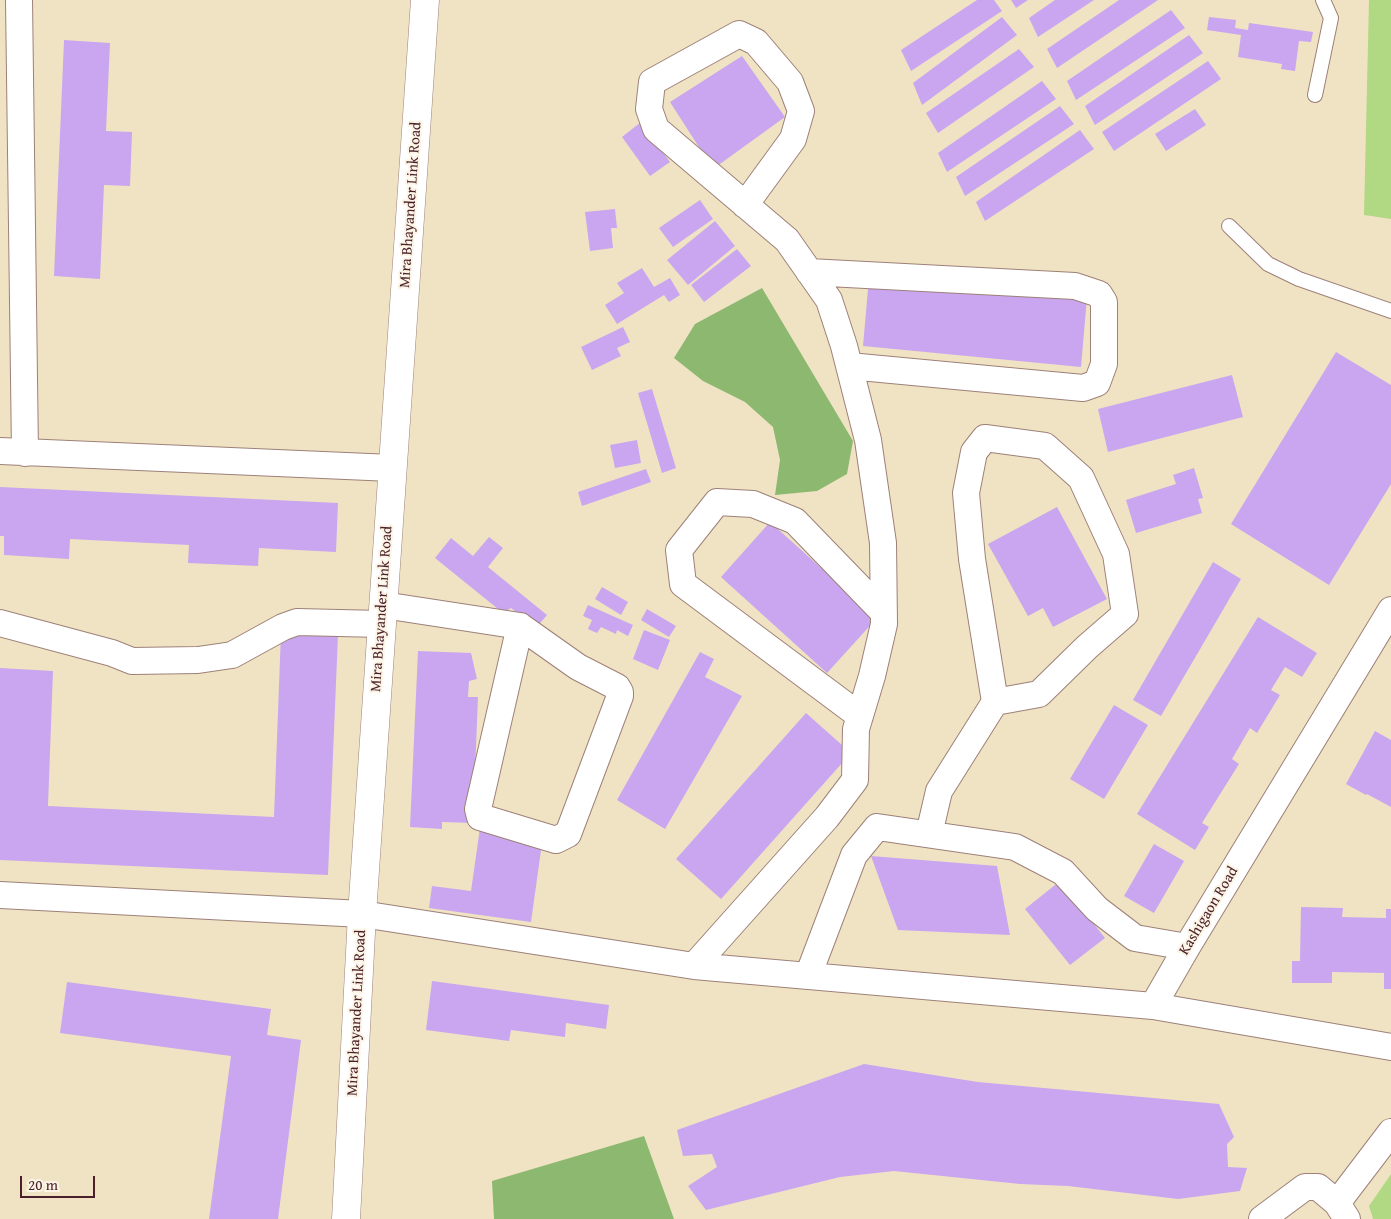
<!DOCTYPE html>
<style>
body{margin:0}
#map{position:relative;width:1391px;height:1219px;overflow:hidden;background:#f0e3c4;font-family:"Gentium Book Plus",serif}
canvas{display:block}
.scale{position:absolute;left:20px;top:1176px;width:75px;height:22px;box-sizing:border-box;border:2px solid #4a1f2b;border-top:0;padding-left:6px;font-size:15px;line-height:18px;white-space:nowrap;color:#4a1f2b;-webkit-text-stroke:4px #fcf5e5;paint-order:stroke}
</style>
<div id="map">
<canvas width="1391" height="1219"></canvas>
<div class="scale">20 m</div>
</div>
<script>
const c = document.querySelector('canvas').getContext('2d');
c.lineJoin = 'round';
function fillPath(path, color) { c.fillStyle = color; c.fill(path, 'evenodd'); }
function trace(path, color, width, dash) { c.strokeStyle = color; c.lineWidth = width; c.lineCap = dash ? 'butt' : 'round'; c.setLineDash(dash || []); c.stroke(path); }
function label(font, color, halo, rows, align = 'center') {
  c.font = font + ' "Gentium Book Plus",serif'; c.lineWidth = 4; c.setLineDash([]); c.textBaseline = 'middle'; c.strokeStyle = halo; c.fillStyle = color; for (const [text, x, y, turn = 0] of rows) {
    c.save(); c.translate(x, y); c.rotate((+turn || 0) * Math.PI / 180); c.textAlign = isNaN(turn) ? turn : align; if (halo) c.strokeText(text, 0, 0); c.fillText(text, 0, 0); c.restore();
  }
}
fillPath(new Path2D(`
 M 1369,0 L 1391,0 L 1391,219 L 1364,215 Z
 M 1391,1174 L 1391,1219 L 1373,1219 L 1369,1206 Z`), '#b1d882');
fillPath(new Path2D(`
 M 762,288 L 853,441 L 847,474 L 817,491 L 775,495 L 780,460 L 773,427 L 745,402 L 703,381 L 674,358 L 695,324 Z
 M 644,1136 L 674,1219 L 494,1219 L 492,1181 Z`), '#8cb870');
fillPath(new Path2D(`
 M 977,0 L 994,0 L 1002,11 L 911,71 L 901,50 Z
 M 1011,0 L 1028,0 L 1016,8 Z
 M 1055,0 L 1094,0 L 1038,37 L 1029,18 Z
 M 1119,0 L 1158,0 L 1057,68 L 1047,49 Z
 M 1171,10 L 1185,28 L 1076,100 L 1067,81 Z
 M 1002,17 L 1017,35 L 922,105 L 913,83 Z
 M 1209,17 L 1236,20 L 1235,28 L 1248,30 L 1249,23 L 1313,32 L 1311,42 L 1299,41 L 1295,71 L 1281,69 L 1282,64 L 1238,57 L 1241,35 L 1207,30 Z
 M 1189,35 L 1203,53 L 1095,125 L 1085,106 Z
 M 64,40 L 110,43 L 106,131 L 132,132 L 130,186 L 104,185 L 100,279 L 54,276 Z
 M 1019,49 L 1034,67 L 938,133 L 926,113 Z
 M 742,56 L 785,117 L 713,169 L 670,102 Z
 M 1208,61 L 1221,79 L 1114,151 L 1102,132 Z
 M 1042,81 L 1056,99 L 947,172 L 938,153 Z
 M 1060,106 L 1074,124 L 965,196 L 956,177 Z
 M 1195,109 L 1206,125 L 1166,151 L 1155,134 Z
 M 641,122 L 670,162 L 650,176 L 622,137 Z
 M 1080,130 L 1094,149 L 985,221 L 976,202 Z
 M 700,200 L 713,219 L 673,247 L 659,228 Z
 M 615,209 L 617,228 L 611,228 L 613,248 L 590,251 L 585,212 Z
 M 715,221 L 735,246 L 688,285 L 667,260 Z
 M 737,249 L 751,266 L 704,302 L 691,285 Z
 M 642,268 L 654,287 L 670,278 L 680,295 L 669,302 L 664,295 L 617,324 L 605,305 L 624,293 L 617,283 Z
 M 869,278 L 1087,298 L 1081,367 L 863,346 Z
 M 623,327 L 630,342 L 617,348 L 621,356 L 592,370 L 581,347 Z
 M 1336,352 L 1391,385 L 1391,484 L 1329,585 L 1231,524 Z
 M 1232,375 L 1243,417 L 1108,452 L 1098,409 Z
 M 652,389 L 676,468 L 662,473 L 638,393 Z
 M 637,440 L 641,463 L 615,468 L 610,445 Z
 M 1194,468 L 1203,498 L 1198,499 L 1202,513 L 1136,533 L 1126,500 L 1176,484 L 1173,475 Z
 M 646,469 L 651,482 L 582,506 L 578,492 Z
 M 0,487 L 338,503 L 336,552 L 259,548 L 258,566 L 188,563 L 189,545 L 70,539 L 69,559 L 4,555 L 4,536 L 0,536 Z
 M 1057,507 L 1107,599 L 1053,627 L 1043,608 L 1028,616 L 988,544 Z
 M 770,522 L 877,618 L 827,673 L 721,577 Z
 M 489,537 L 503,548 L 488,567 L 547,615 L 536,628 L 511,608 L 503,613 L 435,558 L 451,538 L 473,556 Z
 M 1213,562 L 1241,579 L 1161,716 L 1133,700 Z
 M 602,587 L 628,602 L 621,615 L 595,599 Z
 M 588,605 L 633,625 L 628,636 L 617,630 L 616,634 L 601,627 L 597,633 L 588,629 L 592,620 L 583,616 Z
 M 647,609 L 676,626 L 669,637 L 641,620 Z
 M 1258,617 L 1317,653 L 1302,677 L 1285,667 L 1271,690 L 1280,695 L 1257,733 L 1250,728 L 1232,759 L 1239,764 L 1202,823 L 1209,827 L 1195,850 L 1137,814 Z
 M 644,630 L 670,640 L 658,670 L 633,659 Z
 M 281,633 L 338,635 L 328,875 L 0,860 L 0,668 L 53,671 L 48,806 L 274,817 Z
 M 418,651 L 471,653 L 477,679 L 469,681 L 468,697 L 478,697 L 473,823 L 442,822 L 442,829 L 410,827 Z
 M 700,652 L 714,659 L 705,677 L 742,696 L 665,829 L 617,800 Z
 M 1114,705 L 1148,725 L 1104,799 L 1070,779 Z
 M 806,713 L 851,753 L 721,899 L 676,859 Z
 M 1375,731 L 1391,740 L 1391,807 L 1367,794 L 1366,795 L 1346,784 Z
 M 480,828 L 543,836 L 531,922 L 429,908 L 432,886 L 471,891 Z
 M 1154,844 L 1184,861 L 1154,913 L 1124,896 Z
 M 871,856 L 997,866 L 1010,935 L 898,930 Z
 M 1060,881 L 1105,938 L 1070,965 L 1025,909 Z
 M 1301,907 L 1343,908 L 1342,917 L 1386,918 L 1386,909 L 1391,909 L 1391,989 L 1384,989 L 1384,973 L 1332,972 L 1332,983 L 1292,983 L 1292,961 L 1300,961 Z
 M 432,981 L 609,1005 L 606,1029 L 566,1023 L 565,1037 L 511,1030 L 509,1041 L 426,1030 Z
 M 67,982 L 271,1009 L 267,1035 L 301,1040 L 278,1219 L 209,1219 L 231,1056 L 60,1033 Z
 M 864,1064 L 978,1082 L 1219,1104 L 1234,1137 L 1227,1144 L 1228,1167 L 1247,1168 L 1240,1191 L 1178,1199 L 1068,1186 L 1020,1184 L 894,1171 L 840,1177 L 706,1210 L 688,1186 L 717,1167 L 712,1154 L 683,1156 L 677,1130 Z`), '#c9a6ef');
const lane = new Path2D(`
 M 1315,95 L 1331,18 L 1323,0
 M 1229,226 L 1268,264 L 1299,279 L 1391,311`);
const street = new Path2D(`
 M 19,0 L 25,453
 M 809,272 L 1075,286 L 1099,294 L 1104,302 L 1104,364 L 1097,383 L 1083,388 L 849,366
 M 0,451 L 392,468
 M 383,605 L 520,626 L 578,667 L 617,687 L 620,692 L 620,696 L 568,834 L 556,840 L 480,817 L 478,809 L 520,626
 M 0,623 L 112,653 L 132,661 L 198,660 L 232,655 L 283,627 L 297,622 L 381,624
 M 860,716 L 683,584 L 679,550 L 717,502 L 753,504 L 795,521 L 884,613
 M 929,834 L 939,791 L 995,702 L 972,559 L 966,493 L 974,452 L 985,438 L 1045,446 L 1081,478 L 1116,554 L 1125,614 L 1087,647 L 1039,694 L 995,702
 M 0,895 L 362,914 L 694,966 L 1153,1006 L 1391,1047
 M 694,966 L 827,817 L 855,780 L 856,729 L 872,676 L 884,624 L 883,543 L 868,440 L 844,346 L 829,300 L 787,240 L 656,129 L 649,109 L 652,82 L 739,34 L 756,42 L 790,82 L 801,111 L 793,139 L 745,205
 M 808,976 L 854,855 L 877,827 L 1015,847 L 1063,872 L 1097,909 L 1135,938 L 1187,947
 M 1153,1006 L 1187,947 L 1391,610
 M 1337,1203 L 1391,1132
 M 1262,1219 L 1305,1187 L 1318,1187 L 1337,1203 L 1347,1219`);
const secondary = new Path2D(`
 M 346,1219 L 362,914 L 425,0`);
trace(lane, '#9d8178', 16);
trace(street, '#9d8178', 28);
trace(secondary, '#9d8178', 29);
trace(lane, '#fff', 14);
trace(street, '#fff', 26);
trace(secondary, '#fff', 28);
label('15px', '#4a1f2b', '#fcf5e5', [
 ["Mira Bhayander Link Road",411,205,-86],
 ["Mira Bhayander Link Road",382,609,-86],
 ["Kashigaon Road",1209,911,-59],
 ["Mira Bhayander Link Road",357,1013,-87]
]);
</script>
